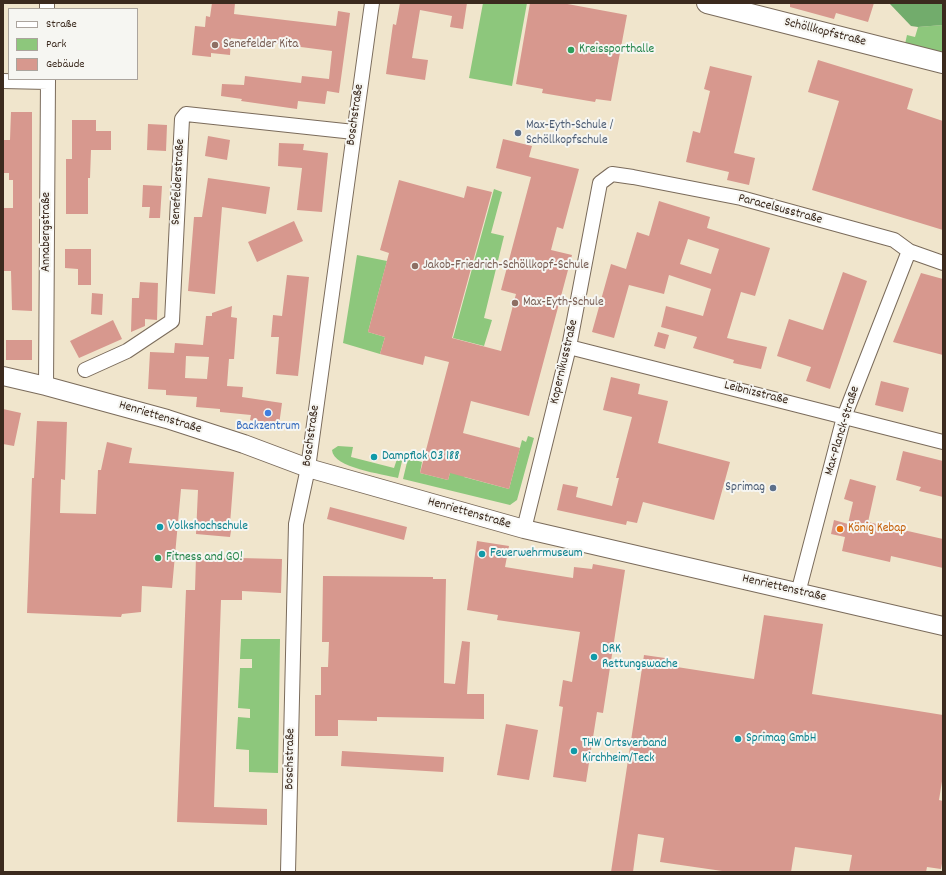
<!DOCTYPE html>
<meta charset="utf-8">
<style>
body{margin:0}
#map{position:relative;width:946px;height:875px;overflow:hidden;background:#f0e5cc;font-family:Dekko,sans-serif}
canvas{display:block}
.frame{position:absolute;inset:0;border:4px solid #3b2a1e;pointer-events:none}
.legend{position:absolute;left:8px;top:8px;width:130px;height:72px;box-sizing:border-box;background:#f6f6f2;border:1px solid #aba49d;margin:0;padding:5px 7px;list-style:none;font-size:12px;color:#3b2a1e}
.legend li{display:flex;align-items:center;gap:8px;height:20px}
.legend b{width:20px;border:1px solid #aba49d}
</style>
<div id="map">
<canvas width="946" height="875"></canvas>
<div class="frame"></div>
<ul class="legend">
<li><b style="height:5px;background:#fff"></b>Straße</li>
<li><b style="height:11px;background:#8dc77c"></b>Park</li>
<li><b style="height:11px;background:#d7988e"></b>Gebäude</li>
</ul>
</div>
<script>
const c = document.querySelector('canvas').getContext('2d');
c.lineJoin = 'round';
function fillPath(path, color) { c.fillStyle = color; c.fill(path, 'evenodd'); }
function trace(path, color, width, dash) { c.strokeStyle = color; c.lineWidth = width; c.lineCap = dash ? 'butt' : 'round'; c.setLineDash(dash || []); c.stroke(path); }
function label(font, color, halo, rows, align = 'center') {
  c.font = font + ' Dekko,sans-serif'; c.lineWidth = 4; c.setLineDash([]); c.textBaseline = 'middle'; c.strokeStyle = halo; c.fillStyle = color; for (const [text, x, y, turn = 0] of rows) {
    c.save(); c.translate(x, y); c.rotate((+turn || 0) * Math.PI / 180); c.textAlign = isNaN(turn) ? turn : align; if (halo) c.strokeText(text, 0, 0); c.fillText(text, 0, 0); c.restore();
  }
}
fillPath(new Path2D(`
 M 483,3 L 527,3 L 512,86 L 469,78 Z
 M 943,25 L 943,55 L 905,44 L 907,35 L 915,37 L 918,27 Z
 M 494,189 L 502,192 L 491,233 L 504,236 L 484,318 L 492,320 L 484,346 L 453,338 Z
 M 357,255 L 387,261 L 368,332 L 385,337 L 380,354 L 343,343 Z
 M 528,436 L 534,438 L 517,500 L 510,505 L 403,479 L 408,458 L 422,462 L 420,473 L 448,480 L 451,469 L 465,473 L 464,477 L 509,489 L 522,440 L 526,442 Z
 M 338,446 L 353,447 L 351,457 L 394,468 L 398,456 L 403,457 L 398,478 C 383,474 333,468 332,450 Z
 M 241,639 L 280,639 L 278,773 L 249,772 L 249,750 L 236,749 L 238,717 L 250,718 L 250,709 L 238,708 L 240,668 L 252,668 L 252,659 L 240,659 Z`), '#8dc77c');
fillPath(new Path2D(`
 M 889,3 L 943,3 L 943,25 L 918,27 L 911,26 Z`), '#72ac6c');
fillPath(new Path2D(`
 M 212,3 L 235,3 L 234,14 L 336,26 L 338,11 L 350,13 L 339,93 L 327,91 L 325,104 L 298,101 L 297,109 L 241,101 L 242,99 L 221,96 L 222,84 L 244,85 L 245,76 L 301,83 L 302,76 L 329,79 L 332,51 L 231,38 L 230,55 L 211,53 L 211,57 L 192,55 L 195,26 L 205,27 L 206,16 L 210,17 Z
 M 400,3 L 467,3 L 463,29 L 450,27 L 452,16 L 420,10 L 412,58 L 428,60 L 425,80 L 386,74 L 393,24 L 396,25 Z
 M 530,3 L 562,3 L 627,15 L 611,101 L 596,99 L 595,102 L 542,93 L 543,89 L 516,84 Z
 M 790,3 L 874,3 L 868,22 L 836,13 L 834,19 L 790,7 Z
 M 818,60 L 913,89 L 907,109 L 943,121 L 943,230 L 812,190 L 839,101 L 808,92 Z
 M 710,66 L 752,76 L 734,153 L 755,158 L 749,185 L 727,180 L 729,172 L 686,162 L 693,131 L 700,133 L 710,91 L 704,89 Z
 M 11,112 L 32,112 L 32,311 L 12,310 L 11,271 L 3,271 L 3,208 L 13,208 L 13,180 L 9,180 L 9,173 L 3,173 L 3,140 L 10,140 Z
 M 72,120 L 96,120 L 96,131 L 111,131 L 111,150 L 91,150 L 90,178 L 88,178 L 88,214 L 66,214 L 66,159 L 72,159 Z
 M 148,124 L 167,125 L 166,151 L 147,150 Z
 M 208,136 L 230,140 L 227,160 L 205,156 Z
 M 503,139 L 532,146 L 529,157 L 579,169 L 563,229 L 557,227 L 551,250 L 572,255 L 529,416 L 471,401 L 463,433 L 520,448 L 509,489 L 450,473 L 448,480 L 420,473 L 449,362 L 425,356 L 423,365 L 380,354 L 385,337 L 368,332 L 389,253 L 380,250 L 399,180 L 464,198 L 467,186 L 492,192 L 452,338 L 501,351 L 516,294 L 501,290 L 531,177 L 496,168 Z
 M 279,143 L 304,144 L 303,150 L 328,153 L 322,212 L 297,210 L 302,168 L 278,166 Z
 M 208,178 L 270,187 L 266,214 L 222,207 L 215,294 L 188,291 L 194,217 L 202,217 Z
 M 143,185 L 162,186 L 160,218 L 149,218 L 150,207 L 142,207 Z
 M 659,201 L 710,217 L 707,228 L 770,248 L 755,296 L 741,292 L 727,338 L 767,347 L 761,369 L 733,363 L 734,360 L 693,348 L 697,337 L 661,327 L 666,306 L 703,316 L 711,289 L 669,275 L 664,294 L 629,285 L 614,338 L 592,332 L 611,264 L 626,269 L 637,232 L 649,236 ZM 688,239 L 719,249 L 711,274 L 680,264 Z
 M 294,221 L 303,241 L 257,262 L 248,242 Z
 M 65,249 L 91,249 L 91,285 L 78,285 L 78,269 L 65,268 Z
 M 843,272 L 867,281 L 830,389 L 806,381 L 811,367 L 777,356 L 789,319 L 823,330 Z
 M 921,273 L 943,279 L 943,355 L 893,342 Z
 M 287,275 L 309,277 L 298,376 L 276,374 L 279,337 L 271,337 L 273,315 L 282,316 Z
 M 140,282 L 158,283 L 157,320 L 145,319 L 145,326 L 131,332 L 132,298 L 139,298 Z
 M 92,293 L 103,294 L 102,315 L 91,314 Z
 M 232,306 L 231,317 L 237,318 L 234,359 L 229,359 L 227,386 L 243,387 L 242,397 L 282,403 L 279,425 L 250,420 L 251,415 L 220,412 L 220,409 L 196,407 L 197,397 L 166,395 L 166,390 L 148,389 L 150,352 L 174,353 L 175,343 L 203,345 L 206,316 L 212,316 L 212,313 ZM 186,356 L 209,357 L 207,379 L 185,378 Z
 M 113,320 L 122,339 L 79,358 L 70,341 Z
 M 658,332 L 669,335 L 665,349 L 654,346 Z
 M 6,340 L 32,340 L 32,360 L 6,360 Z
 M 611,377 L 640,384 L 638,394 L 668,401 L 658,443 L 730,462 L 714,520 L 643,502 L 637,523 L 627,521 L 626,525 L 557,510 L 563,484 L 578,487 L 576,497 L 612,506 L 619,478 L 616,478 L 632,417 L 603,410 Z
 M 881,381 L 909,388 L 903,412 L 875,405 Z
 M 3,409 L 21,413 L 14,446 L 3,444 Z
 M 37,421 L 67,422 L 65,480 L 61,479 L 60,513 L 96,514 L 98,470 L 101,470 L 107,442 L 132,448 L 129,463 L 234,472 L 230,524 L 232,525 L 230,537 L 196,534 L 198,490 L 181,489 L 172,588 L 142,586 L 141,612 L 122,614 L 121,617 L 27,613 L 32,478 L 34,478 Z
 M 903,451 L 943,461 L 943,497 L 919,491 L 921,487 L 896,480 Z
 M 850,479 L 876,486 L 868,522 L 943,539 L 943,568 L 891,556 L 890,562 L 842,551 L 845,537 L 831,534 L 834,520 L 848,524 L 853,502 L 844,499 Z
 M 330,507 L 407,527 L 404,540 L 327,519 Z
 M 477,541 L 509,546 L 505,567 L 573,578 L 574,567 L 592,569 L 593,564 L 625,570 L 603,713 L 597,712 L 586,782 L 553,777 L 563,707 L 559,706 L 563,680 L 572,682 L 580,632 L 497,620 L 498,615 L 467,610 Z
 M 196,557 L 282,559 L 281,593 L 242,591 L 242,600 L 221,600 L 214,807 L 267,809 L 267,825 L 177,822 L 186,590 L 195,590 Z
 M 323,576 L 433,577 L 433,579 L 446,579 L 444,683 L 455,684 L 462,641 L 470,642 L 467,694 L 484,694 L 484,719 L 377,717 L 377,721 L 338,720 L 338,736 L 315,736 L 315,695 L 321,695 L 321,667 L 328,667 L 329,642 L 322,642 Z
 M 764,615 L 823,624 L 812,694 L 943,715 L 943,775 L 939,800 L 943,801 L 943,858 L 941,869 L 927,867 L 926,872 L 849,872 L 852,855 L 795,847 L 791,872 L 729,872 L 660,862 L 664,838 L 638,834 L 633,872 L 611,872 L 644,655 L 665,658 L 664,665 L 754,679 Z
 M 506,724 L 538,730 L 529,780 L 497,775 Z
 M 342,751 L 444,757 L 443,772 L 341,766 Z`), '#d7988e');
const minor = new Path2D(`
 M 47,3 L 47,9
 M 3,81 L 48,82
 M 569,347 L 943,442
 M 85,370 L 127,351 L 172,321 L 182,119 L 186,114 L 354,132
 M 46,386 L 48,79
 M 524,529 L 569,347 L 600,183 L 612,174 L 633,177 L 741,198 L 894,240 L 909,251 L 943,263
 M 798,593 L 844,417 L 909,251
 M 288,872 L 296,524 L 308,468 L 372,3`);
const tertiary = new Path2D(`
 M 3,376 L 46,386 L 167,419 L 244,444 L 308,468 L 524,529 L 943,626`);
const secondary = new Path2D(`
 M 707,3 L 943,63`);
trace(minor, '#7a6b5b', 16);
trace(tertiary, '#7a6b5b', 20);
trace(secondary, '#7a6b5b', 22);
trace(minor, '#fff', 14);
trace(tertiary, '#fff', 18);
trace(secondary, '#fff', 20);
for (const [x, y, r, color] of [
 [215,45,4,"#8d6e63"],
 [571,50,4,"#2e9e5b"],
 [518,133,4,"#5c6f8a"],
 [415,266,4,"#8d6e63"],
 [515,303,4,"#8d6e63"],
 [268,413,4,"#3f7fe0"],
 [374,457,4,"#0f9aa8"],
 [773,488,4,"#5c6f8a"],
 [160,527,4,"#0f9aa8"],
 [840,529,4,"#e8710a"],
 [482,554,4,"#0f9aa8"],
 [158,558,4,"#2e9e5b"],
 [594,657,4,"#0f9aa8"],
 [738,739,4,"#0f9aa8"],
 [574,751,4,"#0f9aa8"]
]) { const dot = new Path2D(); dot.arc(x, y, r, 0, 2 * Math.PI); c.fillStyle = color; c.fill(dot); trace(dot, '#f6f6f2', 1.5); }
label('13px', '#3b2a1e', '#f6f6f2', [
 ["Schöllkopfstraße",825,33,14],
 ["Boschstraße",356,115,-82],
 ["Senefelderstraße",179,182,-87],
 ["Paracelsusstraße",780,210,15],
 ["Annabergstraße",47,232,-90],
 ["Kopernikusstraße",565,362,-77],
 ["Leibnizstraße",756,394,14],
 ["Henriettenstraße",160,418,17],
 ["Max-Planck-Straße",843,431,-73],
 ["Boschstraße",312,436,-82],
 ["Henriettenstraße",469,514,16],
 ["Henriettenstraße",784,589,13],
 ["Boschstraße",291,759,-89]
]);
label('13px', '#785e54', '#f6f6f2', [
 ["Senefelder Kita",223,45],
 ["Jakob-Friedrich-Schöllkopf-Schule",423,266],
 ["Max-Eyth-Schule",523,303]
], 'left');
label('13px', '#27864d', '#f6f6f2', [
 ["Kreissporthalle",579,50],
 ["Fitness and GO!",166,558]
], 'left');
label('13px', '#4e5e75', '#f6f6f2', [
 ["Max-Eyth-Schule /",526,126],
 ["Schöllkopfschule",526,141],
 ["Sprimag",765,488,"right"]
], 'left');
label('13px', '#366cbe', '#f6f6f2', [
 ["Backzentrum",268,427]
]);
label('13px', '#0d838f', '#f6f6f2', [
 ["Dampflok 03 188",382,457],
 ["Volkshochschule",168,527],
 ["Feuerwehrmuseum",490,554],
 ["DRK",602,650],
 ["Rettungswache",602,665],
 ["Sprimag GmbH",746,739],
 ["THW Ortsverband",582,744],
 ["Kirchheim/Teck",582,759]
], 'left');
label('13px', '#c56008', '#f6f6f2', [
 ["König Kebap",848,529]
], 'left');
</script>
